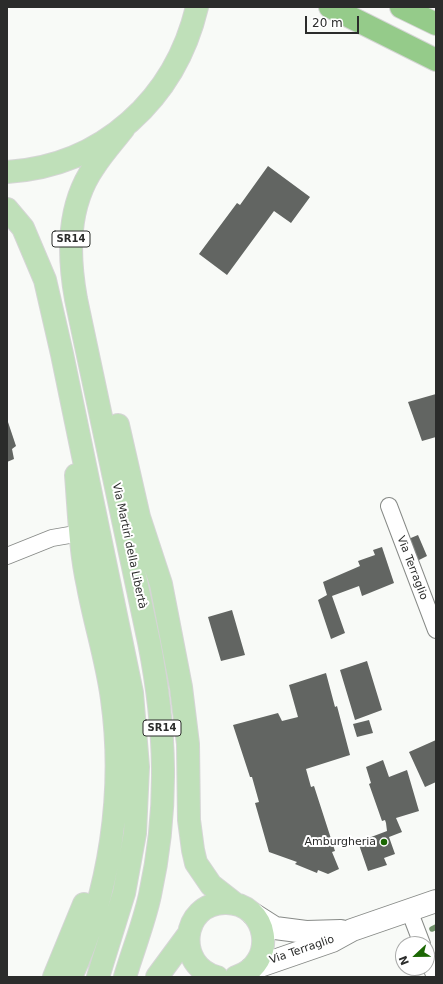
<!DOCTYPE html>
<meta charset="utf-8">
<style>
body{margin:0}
#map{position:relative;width:443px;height:984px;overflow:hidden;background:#f8faf7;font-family:"DejaVu Sans",sans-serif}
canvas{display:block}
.frame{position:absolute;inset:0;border:8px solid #2b2c2b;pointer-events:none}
.north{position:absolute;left:395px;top:936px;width:40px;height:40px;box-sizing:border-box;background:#fff;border:1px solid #aaabaa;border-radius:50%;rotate:248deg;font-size:11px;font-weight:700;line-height:16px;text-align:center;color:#2b2c2b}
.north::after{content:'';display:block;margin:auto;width:14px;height:18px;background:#1b6703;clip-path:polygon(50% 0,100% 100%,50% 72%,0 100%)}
.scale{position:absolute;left:305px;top:16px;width:54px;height:18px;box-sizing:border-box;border:2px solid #2b2c2b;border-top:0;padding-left:5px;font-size:12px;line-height:14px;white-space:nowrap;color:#2b2c2b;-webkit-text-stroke:3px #fff;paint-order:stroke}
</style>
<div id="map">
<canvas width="443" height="984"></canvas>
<div class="frame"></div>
<div class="north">N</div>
<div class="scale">20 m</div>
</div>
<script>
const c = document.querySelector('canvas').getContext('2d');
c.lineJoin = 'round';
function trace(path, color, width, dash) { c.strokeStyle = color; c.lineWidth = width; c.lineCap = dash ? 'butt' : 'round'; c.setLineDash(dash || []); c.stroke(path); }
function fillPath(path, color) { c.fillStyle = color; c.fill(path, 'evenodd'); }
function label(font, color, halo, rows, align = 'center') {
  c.font = font + ' "DejaVu Sans",sans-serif'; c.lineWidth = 4; c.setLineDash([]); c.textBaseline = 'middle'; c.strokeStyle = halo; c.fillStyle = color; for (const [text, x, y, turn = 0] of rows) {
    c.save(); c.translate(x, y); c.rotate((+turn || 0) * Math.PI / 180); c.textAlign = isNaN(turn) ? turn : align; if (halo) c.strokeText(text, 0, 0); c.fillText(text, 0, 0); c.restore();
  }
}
trace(new Path2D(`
 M 432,929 L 436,927`), '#72926c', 5.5);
fillPath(new Path2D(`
 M 268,166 L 310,197 L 291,223 L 274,211 L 227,275 L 199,254 L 237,203 L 240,205 Z
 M 436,394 L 436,437 L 422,441 L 408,402 Z
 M 7,419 L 16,446 L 12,449 L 14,459 L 7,462 Z
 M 418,535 L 427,556 L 415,562 L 406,540 Z
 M 382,547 L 394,583 L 362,596 L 359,586 L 332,596 L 345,633 L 331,639 L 318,600 L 327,595 L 323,582 L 360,566 L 358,561 L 375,555 L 373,550 Z
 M 232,610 L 245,655 L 221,661 L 208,617 Z
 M 367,661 L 382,710 L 355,720 L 340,670 Z
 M 326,673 L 335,707 L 337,706 L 350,755 L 306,769 L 311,787 L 314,786 L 335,851 L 332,852 L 339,869 L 328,874 L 318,870 L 317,873 L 295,864 L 297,862 L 269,852 L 255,803 L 259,802 L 252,777 L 250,777 L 233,725 L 278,713 L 282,721 L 298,717 L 289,685 Z
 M 369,720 L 373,733 L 357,737 L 353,724 Z
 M 436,740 L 436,782 L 425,787 L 409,752 Z
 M 383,760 L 389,777 L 407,770 L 419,811 L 396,818 L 402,832 L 389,837 L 395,854 L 384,858 L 387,865 L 368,871 L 358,842 L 387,831 L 386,823 L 385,820 L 382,821 L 369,784 L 371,783 L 366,767 Z`), '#626562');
const minor = new Path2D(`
 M 389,506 L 436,630
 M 7,556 L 52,538 L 81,533
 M 409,910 L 422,944
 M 427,957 L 435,977`);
const secondary = new Path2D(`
 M 253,914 L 275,928 L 306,932 L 341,931
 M 251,969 L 332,941 L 352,930 L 436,901`);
const primary = new Path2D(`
 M 124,128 C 114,141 103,153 94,167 C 67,206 68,254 76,299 L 149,642 C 166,728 169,809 150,895 C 144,923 133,950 125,977
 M 7,172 C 103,166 175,99 197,7
 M 7,209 L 23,228 L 45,280 L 62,354 L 132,693 L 138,767 L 135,833 L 124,893 L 98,977
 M 118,425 L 139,517 L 161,584 L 181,687 L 188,744 L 189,820 L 193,850 L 196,863 L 211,885 L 234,903
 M 54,977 L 84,904
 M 71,977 C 110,892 125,792 112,699 C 107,661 95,624 88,586 C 80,550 79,512 76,475
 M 157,977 L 188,935
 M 217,977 C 175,966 181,903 225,903 C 269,902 278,964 236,977`);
const motorway = new Path2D(`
 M 330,7 L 436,60
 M 401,7 L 436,24`);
trace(minor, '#878a87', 18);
trace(secondary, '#878a87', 24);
trace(primary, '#d5d5d5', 24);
trace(motorway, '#d5d5d5', 24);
trace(minor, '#fff', 16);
trace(secondary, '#fff', 22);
trace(primary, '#bfe0b9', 22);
trace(motorway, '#95cb8a', 22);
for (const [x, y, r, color] of [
 [384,842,4,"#1b6703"]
]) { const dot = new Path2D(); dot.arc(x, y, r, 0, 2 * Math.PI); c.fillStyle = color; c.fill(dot); trace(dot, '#fff', 1.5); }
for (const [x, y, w] of [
 [71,239,38],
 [162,728,38]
]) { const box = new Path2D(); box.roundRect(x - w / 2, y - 8, w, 16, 3); c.fillStyle = '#fff'; c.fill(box); trace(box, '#2b2c2b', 1); }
label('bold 10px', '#2b2c2b', null, [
 ["SR14",71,239],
 ["SR14",162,728]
]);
label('11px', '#2b2c2b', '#fff', [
 ["Via Martiri della Libertà",129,546,78],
 ["Via Terraglio",412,568,69],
 ["Via Terraglio",302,950,-19]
]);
label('11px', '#2b2c2b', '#fff', [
 ["Amburgheria",376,842]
], 'right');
</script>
